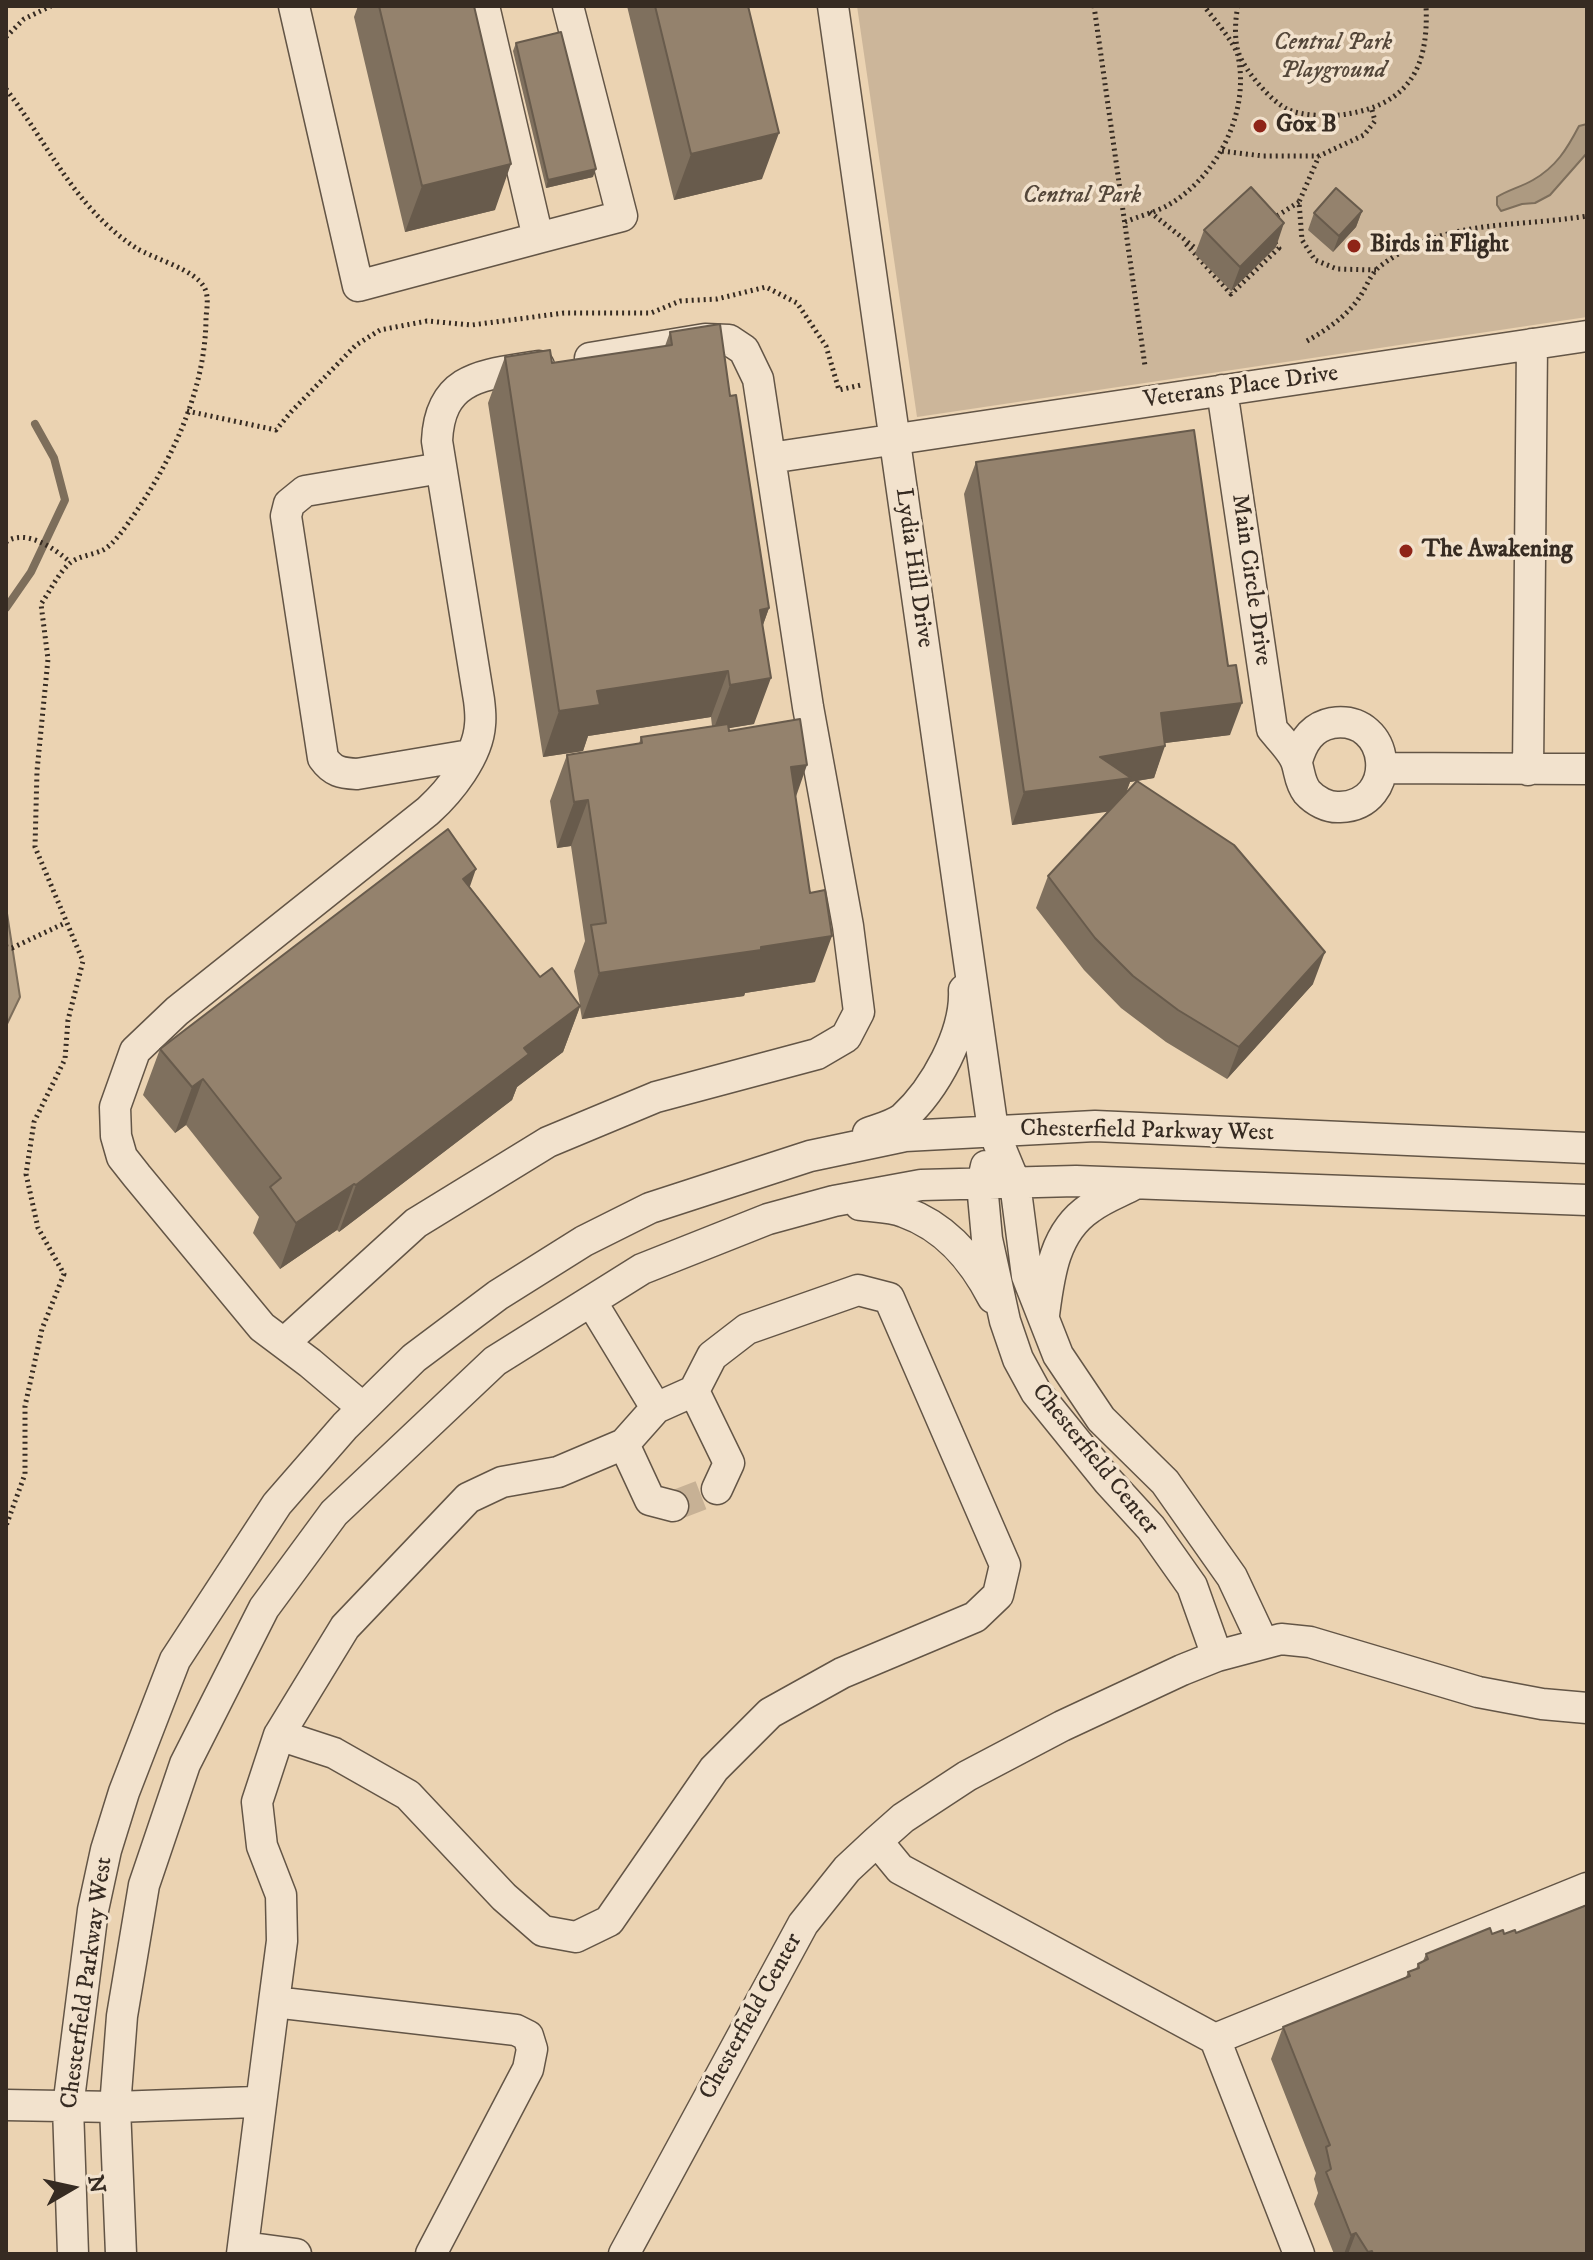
<!DOCTYPE html>
<style>
body{margin:0}
#map{position:relative;width:1593px;height:2260px;overflow:hidden;background:#ebd3b2;font-family:"IM FELL DW Pica",serif}
canvas{display:block}
.frame{position:absolute;inset:0;border:8px solid #362b22;pointer-events:none}
.north{position:absolute;left:32px;top:2148px;width:80px;height:80px;-webkit-text-stroke:6px #f2e2cd;paint-order:stroke;rotate:81deg;font-size:22px;font-weight:700;line-height:32px;text-align:center;color:#362b22}
.north::after{content:'';display:block;margin:auto;width:28px;height:36px;background:#362b22;clip-path:polygon(50% 0,100% 100%,50% 72%,0 100%)}
</style>
<div id="map">
<canvas width="1593" height="2260"></canvas>
<div class="frame"></div>
<div class="north">N</div>
</div>
<script>
const c = document.querySelector('canvas').getContext('2d');
c.lineJoin = 'round';
function fillPath(path, color) { c.fillStyle = color; c.fill(path, 'evenodd'); }
function trace(path, color, width, dash) { c.strokeStyle = color; c.lineWidth = width; c.lineCap = dash ? 'butt' : 'round'; c.setLineDash(dash || []); c.stroke(path); }
function label(font, color, halo, rows, align = 'center') {
  c.font = font + ' "IM FELL DW Pica",serif'; c.lineWidth = 7; c.setLineDash([]); c.textBaseline = 'middle'; c.strokeStyle = halo; c.fillStyle = color; for (const [text, x, y, turn = 0] of rows) {
    c.save(); c.translate(x, y); c.rotate((+turn || 0) * Math.PI / 180); c.textAlign = isNaN(turn) ? turn : align; if (halo) c.strokeText(text, 0, 0); c.fillText(text, 0, 0); c.restore();
  }
}
fillPath(new Path2D(`
 M 857,6 L 1587,6 L 1587,317 L 917,417 Z`), '#ccb69a');
const water = new Path2D(`
 M 1587,124 L 1587,153 L 1550,195 L 1535,203 L 1522,204 L 1501,211 L 1497,205 L 1497,197 C 1508,190 1521,187 1533,180 C 1556,167 1567,149 1579,126 Z
 M 6,907 L 20,997 L 6,1026 Z`);
fillPath(water, '#ad9a81');
trace(water, '#7d6e5b', 2);
trace(new Path2D(`
 M 6,608 L 31,572 L 65,500 L 54,458 L 35,424`), '#7d6e5b', 8);
trace(new Path2D(`
 M 673,1506 L 717,1489`), '#c7b195', 30, [30, 15]);
const minor = new Path2D(`
 M 294,6 L 358,286 L 538,238 L 484,6
 M 833,6 L 993,1130 L 1015,1183 L 1027,1276 L 1058,1355 L 1101,1419 L 1165,1482 L 1232,1577 L 1263,1643
 M 538,238 L 622,216 L 568,6
 M 590,358 L 705,339 L 729,340 L 744,350 L 758,379 L 770,458 L 1587,336
 M 1222,390 L 1272,729 C 1280,739 1294,752 1297,764 C 1300,774 1300,783 1307,792 C 1315,801 1328,808 1340,807 C 1400,805 1392,714 1332,723 C 1311,727 1302,743 1297,761
 M 441,468 L 305,491 L 289,504 L 286,516 L 323,758 C 333,772 341,773 357,774 L 470,755
 M 1382,768 L 1587,769
 M 1528,770 L 1532,344
 M 868,1133 C 879,1129 894,1125 903,1118 C 935,1089 966,1033 964,990
 M 986,1166 L 982,1184 L 987,1239 L 1005,1321 L 1018,1359 L 1036,1392 L 1108,1481 L 1151,1528 L 1192,1586 L 1217,1656
 M 860,1205 C 874,1207 891,1207 904,1212 C 946,1227 973,1259 993,1298
 M 1044,1315 C 1049,1276 1054,1232 1090,1208 C 1103,1198 1120,1192 1135,1184
 M 284,1343 L 416,1223 L 548,1142 L 656,1097 L 817,1054 L 846,1037 L 859,1012 L 848,926 L 808,707 L 770,458
 M 694,1391 L 729,1463 L 717,1489
 M 363,1408 L 310,1363 L 262,1327 L 137,1176 L 122,1157 L 116,1136 L 115,1107 L 135,1051 L 177,1011 L 428,811 C 450,791 478,756 480,725 C 481,717 480,708 479,700 L 437,441 C 440,374 486,375 539,366
 M 624,1444 L 650,1500 L 673,1506
 M 279,1735 L 345,1627 L 468,1498 L 502,1482 L 558,1472 L 624,1444 L 656,1408
 M 877,1841 L 900,1869 L 1215,2039 L 1299,2254
 M 274,2002 L 282,1941 L 281,1895 L 262,1846 L 257,1802 L 279,1735 L 334,1753 L 408,1795 L 504,1897 L 543,1931 L 576,1937 L 609,1921 L 714,1769 L 770,1713 L 842,1673 L 975,1617 L 998,1595 L 1005,1565 L 889,1298 L 858,1290 L 747,1329 L 712,1356 L 694,1391 L 656,1408 L 591,1301
 M 1215,2039 L 1587,1888
 M 6,2105 L 115,2107 L 255,2102 L 262,2096 L 274,2002 L 516,2030 L 528,2036 L 532,2049 L 528,2069 L 431,2254
 M 244,2247 L 296,2254
 M 73,2254 L 68,2107 L 93,1910 L 106,1850 L 124,1792 L 175,1660 L 277,1504 L 345,1426 L 414,1358 L 498,1295 L 584,1241 L 650,1208 L 810,1156 L 905,1136 L 1095,1126 L 1587,1148
 M 121,2254 L 115,2107 L 122,2016 L 144,1885 L 185,1764 L 264,1608 L 334,1513 L 495,1361 L 642,1269 L 768,1219 L 834,1201 L 921,1185 L 1076,1181 L 1587,1200
 M 242,2254 L 262,2096
 M 624,2254 L 803,1924 L 847,1869 L 877,1841 L 903,1818 L 967,1776 L 1062,1726 L 1182,1670 L 1217,1656 L 1281,1639 L 1310,1642 L 1478,1692 L 1542,1704 L 1587,1708`);
trace(minor, '#635546', 33);
trace(new Path2D(`
 M 1094,6 L 1145,366
 M 1238,6 C 1235,19 1234,42 1239,54 C 1245,71 1271,101 1287,109 C 1300,116 1332,117 1347,114 C 1409,104 1429,67 1426,6
 M 6,37 L 24,19 L 51,6
 M 6,89 C 49,145 74,207 136,248 C 154,259 194,269 204,287 C 209,295 207,308 206,317 C 206,389 172,461 131,519 C 124,529 113,545 103,550 C 93,555 77,556 69,564 C 58,574 50,591 41,604 L 48,659 L 37,771 L 35,847 L 83,961 L 68,1020 L 65,1059 L 34,1122 L 26,1174 L 38,1228 L 64,1274 L 42,1329 L 25,1406 L 25,1474 L 6,1526
 M 1372,110 L 1375,121 L 1364,135 L 1319,156 L 1299,202 L 1302,240 L 1315,260 L 1337,269 L 1376,270
 M 1222,151 L 1263,156 L 1319,156
 M 1150,212 L 1194,247 L 1203,251
 M 1272,219 L 1299,202
 M 1125,222 C 1139,216 1157,212 1170,204 C 1218,175 1250,112 1238,56 C 1235,43 1213,18 1204,6
 M 1186,244 L 1231,294 L 1279,248 L 1274,242
 M 1307,341 C 1326,330 1346,317 1359,298 C 1366,288 1370,275 1379,267 C 1443,218 1513,228 1587,216
 M 187,411 L 276,430 L 291,412 L 356,345 L 380,330 L 427,321 L 472,325 L 564,313 L 651,313 L 680,301 L 717,299 L 766,287 L 797,303 L 826,346 L 839,390 L 861,385
 M 6,542 C 26,528 55,549 70,562
 M 6,947 L 12,948 L 65,923`), '#362b22', 5, [2, 4]);
trace(minor, '#f2e2cd', 30);
fillPath(new Path2D(`
 M 358,6 L 474,6 L 495,210 L 405,232 L 354,17 Z
 M 627,6 L 748,6 L 762,179 L 674,200 Z
 M 516,43 L 593,177 L 546,188 L 513,51 Z
 M 1362,211 L 1356,227 L 1333,252 L 1308,230 L 1314,213 Z
 M 1204,230 L 1276,247 L 1231,291 L 1195,254 Z
 M 670,332 L 730,396 L 769,608 L 763,625 L 754,724 L 728,728 L 729,731 L 795,797 L 815,982 L 745,993 L 744,996 L 582,1019 L 580,1007 L 563,1052 L 517,1087 L 512,1100 L 339,1232 L 337,1230 L 280,1269 L 253,1233 L 259,1217 L 186,1125 L 175,1133 L 143,1095 L 160,1049 L 470,887 L 540,977 L 580,1005 L 574,971 L 585,941 L 571,846 L 557,848 L 550,801 L 567,755 L 639,744 L 641,737 L 712,726 L 711,717 L 588,736 L 583,751 L 543,757 L 488,403 L 505,357 L 552,363 L 665,346 Z
 M 976,462 L 1230,735 L 1165,743 L 1154,778 L 1137,781 L 1313,984 L 1227,1079 L 1166,1042 L 1121,1008 L 1084,970 L 1036,908 L 1048,876 L 1108,811 L 1012,825 L 964,494 ZM 1136,781 L 1126,792 L 1130,782 Z
 M 1426,1954 L 1587,2254 L 1334,2254 L 1314,2204 L 1318,2193 L 1314,2179 L 1316,2173 L 1271,2059 L 1283,2027 L 1406,1977 L 1408,1972 L 1416,1969 L 1418,1964 L 1423,1961 Z`), '#7f705e');
fillPath(new Path2D(`
 M 779,133 L 762,179 L 674,200 L 691,154 Z
 M 511,164 L 495,210 L 405,232 L 422,186 Z
 M 596,169 L 593,177 L 546,188 L 548,180 Z
 M 1362,211 L 1356,227 L 1333,252 L 1339,236 Z
 M 1284,223 L 1276,247 L 1231,291 L 1240,267 Z
 M 769,608 L 752,655 L 760,610 Z
 M 728,671 L 711,717 L 588,736 L 583,751 L 543,757 L 559,711 L 597,691 Z
 M 771,678 L 754,724 L 713,731 L 730,685 Z
 M 1242,703 L 1230,735 L 1149,745 L 1161,713 Z
 M 1165,746 L 1154,778 L 1130,782 L 1120,810 L 1012,825 L 1024,792 L 1100,757 Z
 M 807,765 L 791,811 L 791,767 Z
 M 588,800 L 571,846 L 557,848 L 574,802 Z
 M 476,869 L 460,915 L 463,879 Z
 M 832,936 L 815,982 L 745,993 L 744,996 L 582,1019 L 599,973 Z
 M 1325,952 L 1313,984 L 1227,1079 L 1239,1047 Z
 M 580,1006 L 563,1052 L 517,1087 L 512,1100 L 339,1232 L 356,1185 L 524,1048 Z
 M 203,1079 L 186,1125 L 175,1133 L 192,1087 Z
 M 354,1184 L 337,1230 L 280,1269 L 296,1223 Z
 M 1356,2233 L 1348,2254 L 1344,2254 L 1351,2235 Z`), '#685b4c');
const building = new Path2D(`
 M 379,6 L 474,6 L 511,164 L 422,186 Z
 M 655,6 L 748,6 L 779,133 L 691,154 Z
 M 561,32 L 596,169 L 548,180 L 516,43 Z
 M 1251,187 L 1284,223 L 1240,267 L 1204,230 Z
 M 1336,188 L 1362,211 L 1339,236 L 1314,213 Z
 M 720,324 L 730,396 L 736,395 L 769,608 L 760,610 L 771,678 L 730,685 L 728,671 L 597,691 L 600,705 L 559,711 L 505,357 L 550,350 L 552,363 L 672,345 L 670,332 Z
 M 1194,430 L 1228,666 L 1236,665 L 1242,703 L 1161,713 L 1165,746 L 1100,757 L 1131,778 L 1024,792 L 976,462 Z
 M 800,719 L 807,765 L 791,767 L 810,893 L 825,890 L 832,936 L 761,947 L 761,950 L 599,973 L 591,925 L 606,923 L 588,800 L 574,802 L 567,755 L 642,743 L 641,737 L 728,724 L 729,731 Z
 M 1137,781 L 1234,845 L 1325,952 L 1239,1047 L 1178,1010 L 1133,976 L 1095,938 L 1048,876 Z
 M 448,829 L 476,869 L 463,879 L 540,977 L 552,968 L 580,1006 L 524,1048 L 529,1054 L 356,1185 L 354,1184 L 296,1223 L 270,1187 L 281,1178 L 203,1079 L 192,1087 L 160,1049 Z
 M 1587,1905 L 1587,2254 L 1373,2254 L 1372,2251 L 1368,2252 L 1356,2233 L 1351,2235 L 1326,2172 L 1331,2169 L 1326,2147 L 1330,2145 L 1283,2027 L 1410,1976 L 1408,1972 L 1419,1968 L 1418,1964 L 1428,1959 L 1426,1954 L 1490,1928 L 1492,1934 L 1503,1930 L 1504,1934 L 1515,1930 L 1516,1933 Z`);
fillPath(building, '#94826d');
trace(building, '#685b4c', 2);
for (const [x, y, r, color] of [
 [1260,126,8,"#8f2418"],
 [1354,246,8,"#8f2418"],
 [1406,551,8,"#8f2418"]
]) { const dot = new Path2D(); dot.arc(x, y, r, 0, 2 * Math.PI); c.fillStyle = color; c.fill(dot); trace(dot, '#f2e2cd', 3); }
label('italic 24px', '#54473a', '#f2e2cd', [
 ["Central Park",1333,44],
 ["Playground",1333,72],
 ["Central Park",1082,197]
]);
label('bold 24px', '#362b22', '#f2e2cd', [
 ["Gox B",1276,126],
 ["Birds in Flight",1370,246],
 ["The Awakening",1422,551]
], 'left');
label('24px', '#362b22', '#f2e2cd', [
 ["Veterans Place Drive",1241,388,-8],
 ["Lydia Hill Drive",913,568,82],
 ["Main Circle Drive",1250,580,82],
 ["Chesterfield Parkway West",1147,1132,1],
 ["Chesterfield Center",1094,1460,51],
 ["Chesterfield Parkway West",88,1983,-82],
 ["Chesterfield Center",752,2017,-61]
]);
</script>
